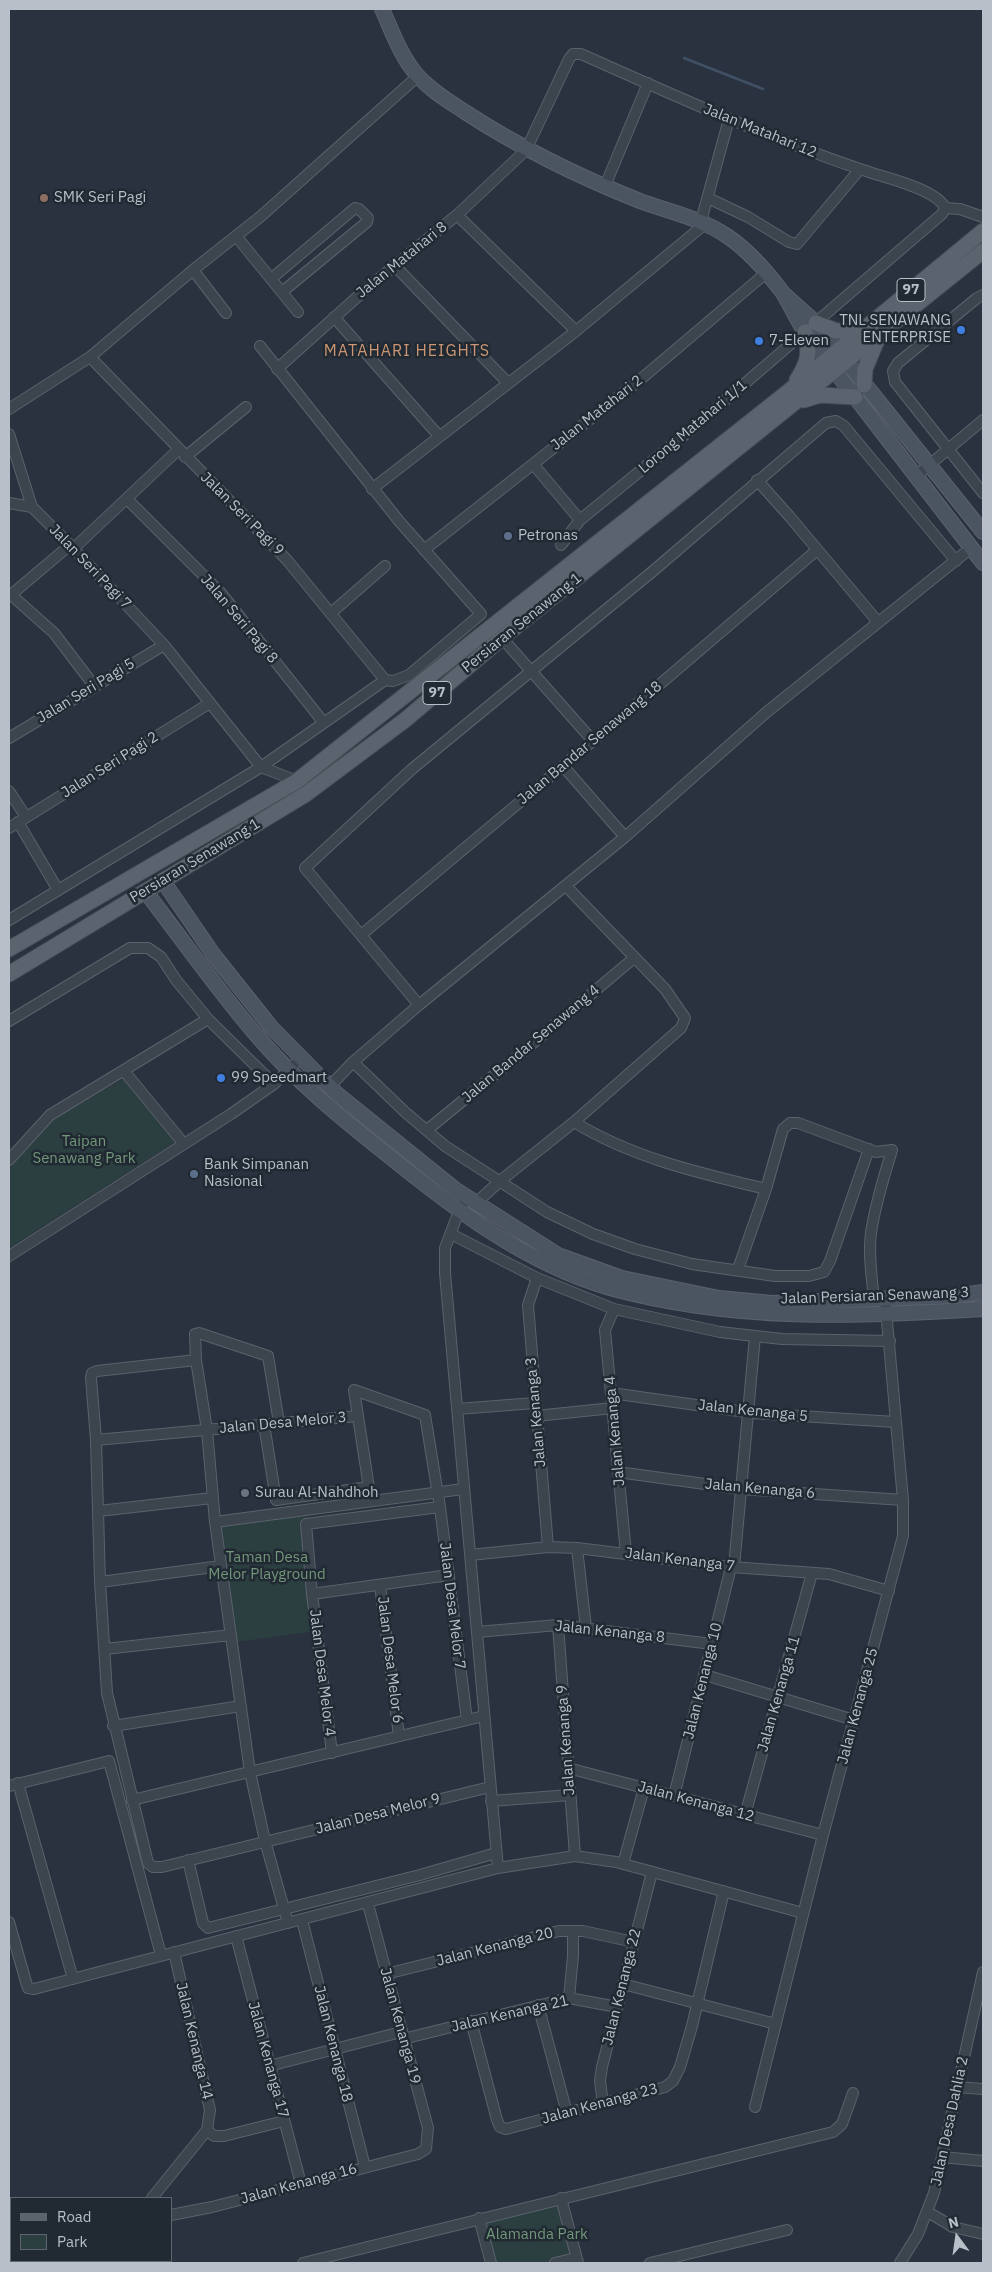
<!DOCTYPE html>
<style>
body{margin:0}
#map{position:relative;width:992px;height:2272px;overflow:hidden;background:#29323e;font-family:"IBM Plex Sans",sans-serif}
canvas{display:block}
.frame{position:absolute;inset:0;border:10px solid #b9bfc9;pointer-events:none}
.legend{position:absolute;left:10px;top:2197px;width:162px;height:65px;box-sizing:border-box;background:#212933;border:1px solid #5e656f;margin:0;padding:6px 9px;list-style:none;font-size:15px;color:#b9bfc9}
.legend li{display:flex;align-items:center;gap:10px;height:25px}
.legend b{width:25px;border:1px solid #5e656f}
.north{position:absolute;left:932px;top:2212px;width:50px;height:50px;-webkit-text-stroke:4px #212933;paint-order:stroke;rotate:346deg;font-size:14px;font-weight:700;line-height:20px;text-align:center;color:#b9bfc9}
.north::after{content:'';display:block;margin:auto;width:18px;height:22px;background:#b9bfc9;clip-path:polygon(50% 0,100% 100%,50% 72%,0 100%)}
</style>
<div id="map">
<canvas width="992" height="2272"></canvas>
<div class="frame"></div>
<ul class="legend">
<li><b style="height:6px;background:#5b636e"></b>Road</li>
<li><b style="height:14px;background:#2b3f40"></b>Park</li>
</ul>
<div class="north">N</div>
</div>
<script>
const c = document.querySelector('canvas').getContext('2d');
c.lineJoin = 'round';
function fillPath(path, color) { c.fillStyle = color; c.fill(path, 'evenodd'); }
function trace(path, color, width, dash) { c.strokeStyle = color; c.lineWidth = width; c.lineCap = dash ? 'butt' : 'round'; c.setLineDash(dash || []); c.stroke(path); }
function label(font, color, halo, rows, align = 'center') {
  c.font = font + ' "IBM Plex Sans",sans-serif'; c.lineWidth = 5; c.setLineDash([]); c.textBaseline = 'middle'; c.strokeStyle = halo; c.fillStyle = color; for (const [text, x, y, turn = 0] of rows) {
    c.save(); c.translate(x, y); c.rotate((+turn || 0) * Math.PI / 180); c.textAlign = isNaN(turn) ? turn : align; if (halo) c.strokeText(text, 0, 0); c.fillText(text, 0, 0); c.restore();
  }
}
fillPath(new Path2D(`
 M 123,1079 L 175,1142 L 9,1248 L 9,1169 L 54,1119 Z
 M 305,1511 L 316,1631 L 236,1642 L 218,1523 Z
 M 561,2198 L 576,2257 L 550,2263 L 491,2263 L 479,2218 Z`), '#2b3f40');
trace(new Path2D(`
 M 684,58 L 763,89`), '#405165', 2.5);
const street = new Path2D(`
 M 605,186 L 648,83
 M 708,198 L 748,217 L 789,242 L 797,244 L 860,169
 M 945,208 L 960,209 L 983,217
 M 457,215 L 576,331
 M 701,221 L 729,119
 M 236,236 L 298,312
 M 394,265 L 507,382
 M 193,270 L 226,313
 M 271,279 L 355,208 L 359,209 L 368,218 L 367,222 L 282,292
 M 983,295 L 977,298 L 898,363 L 893,371 L 895,382 L 983,493
 M 334,317 L 439,436
 M 90,357 L 287,560 L 385,680
 M 277,369 L 365,290 L 457,215 L 526,150 L 569,59 L 573,54 L 581,54 C 678,97 774,141 875,174 C 892,179 938,191 945,208
 M 9,409 L 90,357 L 193,270 L 260,217 L 418,76
 M 9,434 L 32,507
 M 185,457 L 246,407
 M 533,464 L 580,520
 M 916,476 L 983,420
 M 757,480 L 790,517 L 878,622
 M 372,489 L 576,331 L 705,224
 M 127,499 L 221,593 L 324,723
 M 9,503 L 32,507 L 70,545 L 164,645 L 261,767 L 297,781
 M 561,545 L 580,520 L 693,428 L 942,214 L 945,208
 M 73,549 L 178,450
 M 424,550 L 641,379 L 766,273
 M 9,593 L 54,633 L 95,687
 M 12,594 L 70,545
 M 331,613 L 385,566
 M 502,638 L 593,741
 M 9,738 L 164,645
 M 563,766 L 625,837
 M 9,791 L 26,817
 M 18,822 L 58,890
 M 9,828 L 210,703
 M 9,920 L 261,767 L 385,680 L 393,681 L 409,675 L 481,614 L 399,521 L 260,346
 M 361,935 L 625,714 L 817,550
 M 419,1005 L 305,868 L 412,769 L 653,571 L 826,423 L 836,421 L 844,426 L 956,561
 M 9,1021 L 130,948 L 148,948 L 161,957 L 176,980 L 208,1019 L 274,1084
 M 353,1062 L 405,1112 L 445,1146 L 547,1212 L 593,1234 L 635,1249 L 692,1264 L 775,1276 L 809,1276 L 824,1272 L 830,1261 L 869,1149
 M 124,1071 L 184,1144
 M 330,1086 L 353,1062 L 419,1005 L 625,837 L 768,711 L 971,548
 M 574,1122 C 633,1158 699,1173 766,1189
 M 427,1130 L 520,1054 L 634,958
 M 9,1160 L 50,1115 L 208,1019
 M 467,1197 L 459,1211 L 445,1248 L 445,1273 L 498,1868
 M 476,1203 L 500,1181 L 574,1122 L 681,1028 L 685,1018 L 665,989 L 566,886
 M 451,1234 L 537,1278 L 614,1309 L 720,1332 L 755,1336 L 782,1339 L 890,1341
 M 9,1256 L 231,1114 L 274,1084 L 301,1058
 M 738,1269 L 766,1189 L 783,1129 L 790,1123 L 798,1123 L 876,1152 L 892,1150 C 884,1177 875,1204 871,1233 C 868,1255 872,1278 874,1300
 M 537,1278 L 528,1305 L 548,1547
 M 614,1309 L 605,1330 L 626,1554
 M 196,1360 L 97,1371 L 92,1373 L 91,1378 L 96,1440 L 100,1582 L 107,1693 L 148,1863 L 153,1867 L 162,1867 L 490,1787
 M 611,1393 L 753,1413 L 895,1422
 M 457,1409 L 535,1403
 M 536,1416 L 613,1408
 M 279,1423 L 268,1356 L 199,1333 L 195,1334 L 196,1360 L 207,1430 L 215,1522 L 250,1772 L 265,1841 L 288,1923
 M 264,1424 L 276,1500 L 369,1487
 M 96,1440 L 358,1416
 M 618,1472 L 741,1489 L 903,1500
 M 371,1501 L 354,1390 L 425,1415 L 440,1507 L 467,1720
 M 99,1511 L 212,1498
 M 215,1522 L 463,1489
 M 577,1548 L 586,1628
 M 470,1555 L 548,1547 L 577,1548 L 731,1567 L 829,1574 L 889,1591
 M 734,1567 L 755,1336
 M 100,1582 L 221,1566
 M 380,1585 L 399,1736
 M 312,1594 L 449,1575
 M 558,1625 L 575,1856
 M 477,1632 L 558,1625 L 712,1644
 M 105,1649 L 231,1635
 M 705,1675 L 854,1720
 M 113,1726 L 241,1706
 M 332,1753 L 312,1594 L 306,1524 L 440,1507
 M 568,1768 L 823,1835
 M 18,1783 L 73,1979
 M 9,1786 L 109,1761 L 161,1955
 M 674,1796 L 731,1567
 M 132,1800 L 484,1716
 M 491,1801 L 570,1795
 M 745,1815 L 812,1573
 M 188,1860 L 203,1923 L 208,1928 L 420,1875 L 496,1853
 M 623,1864 L 644,1788
 M 302,1920 L 365,2167
 M 9,1922 L 26,1982 L 28,1988 L 34,1989 L 498,1868 L 575,1856 L 616,1862 L 803,1913
 M 236,1936 L 301,2184
 M 386,1974 L 559,1931 L 583,1931 L 634,1942
 M 623,1984 L 776,2024
 M 569,1998 L 573,1956 L 573,1931
 M 538,2005 L 567,2113
 M 471,2021 L 497,2120 L 500,2127 L 506,2129 L 665,2087 L 673,2081 L 680,2067 L 692,2026 L 724,1891
 M 403,2039 L 569,1998 L 617,2007
 M 269,2066 L 401,2032
 M 957,2087 L 983,2089
 M 603,2103 L 600,2081 L 602,2067 L 652,1872
 M 755,2107 L 823,1835 L 903,1536 L 903,1500 L 885,1299
 M 207,2130 L 214,2136 L 224,2136 L 284,2121
 M 942,2157 L 983,2161
 M 152,2198 L 207,2130 L 210,2110 L 174,1952
 M 561,2198 L 578,2263
 M 928,2212 L 953,2227 L 983,2234
 M 171,2215 L 212,2207 L 418,2154 L 426,2149 L 428,2128 L 368,1904
 M 479,2218 L 491,2263
 M 138,2261 L 139,2263
 M 303,2263 L 833,2132 L 842,2124 L 853,2093
 M 555,2263 L 576,2258
 M 650,2263 L 787,2230
 M 900,2263 L 918,2234 L 934,2193 L 983,1972`);
const secondary = new Path2D(`
 M 382,9 C 392,31 401,57 417,75 C 431,91 449,101 465,112 C 522,149 577,176 640,201 C 670,212 700,218 727,236 C 748,250 768,273 783,293 C 791,306 797,320 805,332 L 983,563
 M 786,296 L 816,323 L 983,532
 M 163,881 L 213,954 L 271,1027 L 337,1094 L 456,1190 L 558,1255 L 622,1278 L 719,1298 L 772,1303 L 955,1296 L 983,1292
 M 145,891 C 183,940 218,991 259,1038 C 296,1081 340,1117 384,1152 C 452,1207 525,1264 610,1288 C 734,1322 857,1317 983,1309`);
const primary = new Path2D(`
 M 816,323 L 836,331 L 862,330
 M 797,380 C 809,361 810,353 805,332
 M 864,385 L 865,369 L 877,340
 M 804,400 L 820,395 L 855,397
 M 9,949 L 297,781 L 788,392 L 983,231
 M 9,974 L 306,794 L 405,720 L 502,638 L 983,251`);
trace(street, '#5a626c', 12);
trace(secondary, '#5a626c', 16);
trace(primary, '#464d57', 17);
trace(street, '#3c444e', 10);
trace(secondary, '#4b5461', 14);
trace(primary, '#5b636e', 15);
for (const [x, y, r, color] of [
 [44,198,5,"#8d6e63"],
 [961,330,5,"#3f7fe0"],
 [759,341,5,"#3f7fe0"],
 [508,536,5,"#5c6f8a"],
 [221,1078,5,"#3f7fe0"],
 [194,1174,5,"#5c6f8a"],
 [245,1493,5,"#6b7280"]
]) { const dot = new Path2D(); dot.arc(x, y, r, 0, 2 * Math.PI); c.fillStyle = color; c.fill(dot); trace(dot, '#212933', 2); }
for (const [x, y, w] of [
 [911,290,28],
 [437,693,28]
]) { const box = new Path2D(); box.roundRect(x - w / 2, y - 11.5, w, 23, 4); c.fillStyle = '#212933'; c.fill(box); trace(box, '#b9bfc9', 1); }
label('bold 14px', '#b9bfc9', null, [
 ["97",911,290],
 ["97",437,693]
]);
label('15px', '#b9bfc9', '#212933', [
 ["Jalan Matahari 12",760,131,22],
 ["Jalan Matahari 8",402,260,-39],
 ["Jalan Matahari 2",597,413,-38],
 ["Lorong Matahari 1/1",693,427,-40],
 ["Jalan Seri Pagi 9",242,514,45],
 ["Jalan Seri Pagi 7",90,567,46],
 ["Jalan Seri Pagi 8",239,619,50],
 ["Persiaran Senawang 1",522,623,-39],
 ["Jalan Seri Pagi 5",86,691,-31],
 ["Jalan Bandar Senawang 18",590,743,-40],
 ["Jalan Seri Pagi 2",110,765,-32],
 ["Persiaran Senawang 1",195,861,-31],
 ["Jalan Bandar Senawang 4",531,1044,-40],
 ["Jalan Persiaran Senawang 3",875,1296,-2],
 ["Jalan Kenanga 5",753,1411,6],
 ["Jalan Kenanga 3",536,1412,-95],
 ["Jalan Desa Melor 3",283,1423,-5],
 ["Jalan Kenanga 4",615,1431,-95],
 ["Jalan Kenanga 6",760,1489,5],
 ["Jalan Kenanga 7",680,1560,7],
 ["Jalan Desa Melor 7",452,1606,83],
 ["Jalan Kenanga 8",610,1632,6],
 ["Jalan Desa Melor 6",390,1660,83],
 ["Jalan Desa Melor 4",322,1673,83],
 ["Jalan Kenanga 10",703,1681,-76],
 ["Jalan Kenanga 11",779,1694,-74],
 ["Jalan Kenanga 25",858,1706,-75],
 ["Jalan Kenanga 9",566,1740,-94],
 ["Jalan Kenanga 12",696,1802,15],
 ["Jalan Desa Melor 9",378,1814,-14],
 ["Jalan Kenanga 20",495,1947,-14],
 ["Jalan Kenanga 22",622,1987,-76],
 ["Jalan Kenanga 21",510,2014,-13],
 ["Jalan Kenanga 19",400,2026,75],
 ["Jalan Kenanga 14",194,2041,77],
 ["Jalan Kenanga 18",333,2044,76],
 ["Jalan Kenanga 17",268,2060,75],
 ["Jalan Kenanga 23",600,2104,-15],
 ["Jalan Desa Dahlia 2",950,2121,-78],
 ["Jalan Kenanga 16",299,2184,-15]
]);
label('15px', '#b9bfc9', '#212933', [
 ["SMK Seri Pagi",54,198],
 ["TNL SENAWANG",951,321,"right"],
 ["ENTERPRISE",951,338,"right"],
 ["7-Eleven",769,341],
 ["Petronas",518,536],
 ["99 Speedmart",231,1078],
 ["Bank Simpanan",204,1165],
 ["Nasional",204,1182],
 ["Surau Al-Nahdhoh",255,1493]
], 'left');
label('15px', '#73977a', '#212933', [
 ["Taipan",84,1142],
 ["Senawang Park",84,1159],
 ["Taman Desa",267,1558],
 ["Melor Playground",267,1575],
 ["Alamanda Park",537,2235]
]);
c.letterSpacing = '1px';
label('16px', '#ca9673', '#212933', [
 ["MATAHARI HEIGHTS",407,351]
]);
c.letterSpacing = '0px';
</script>
